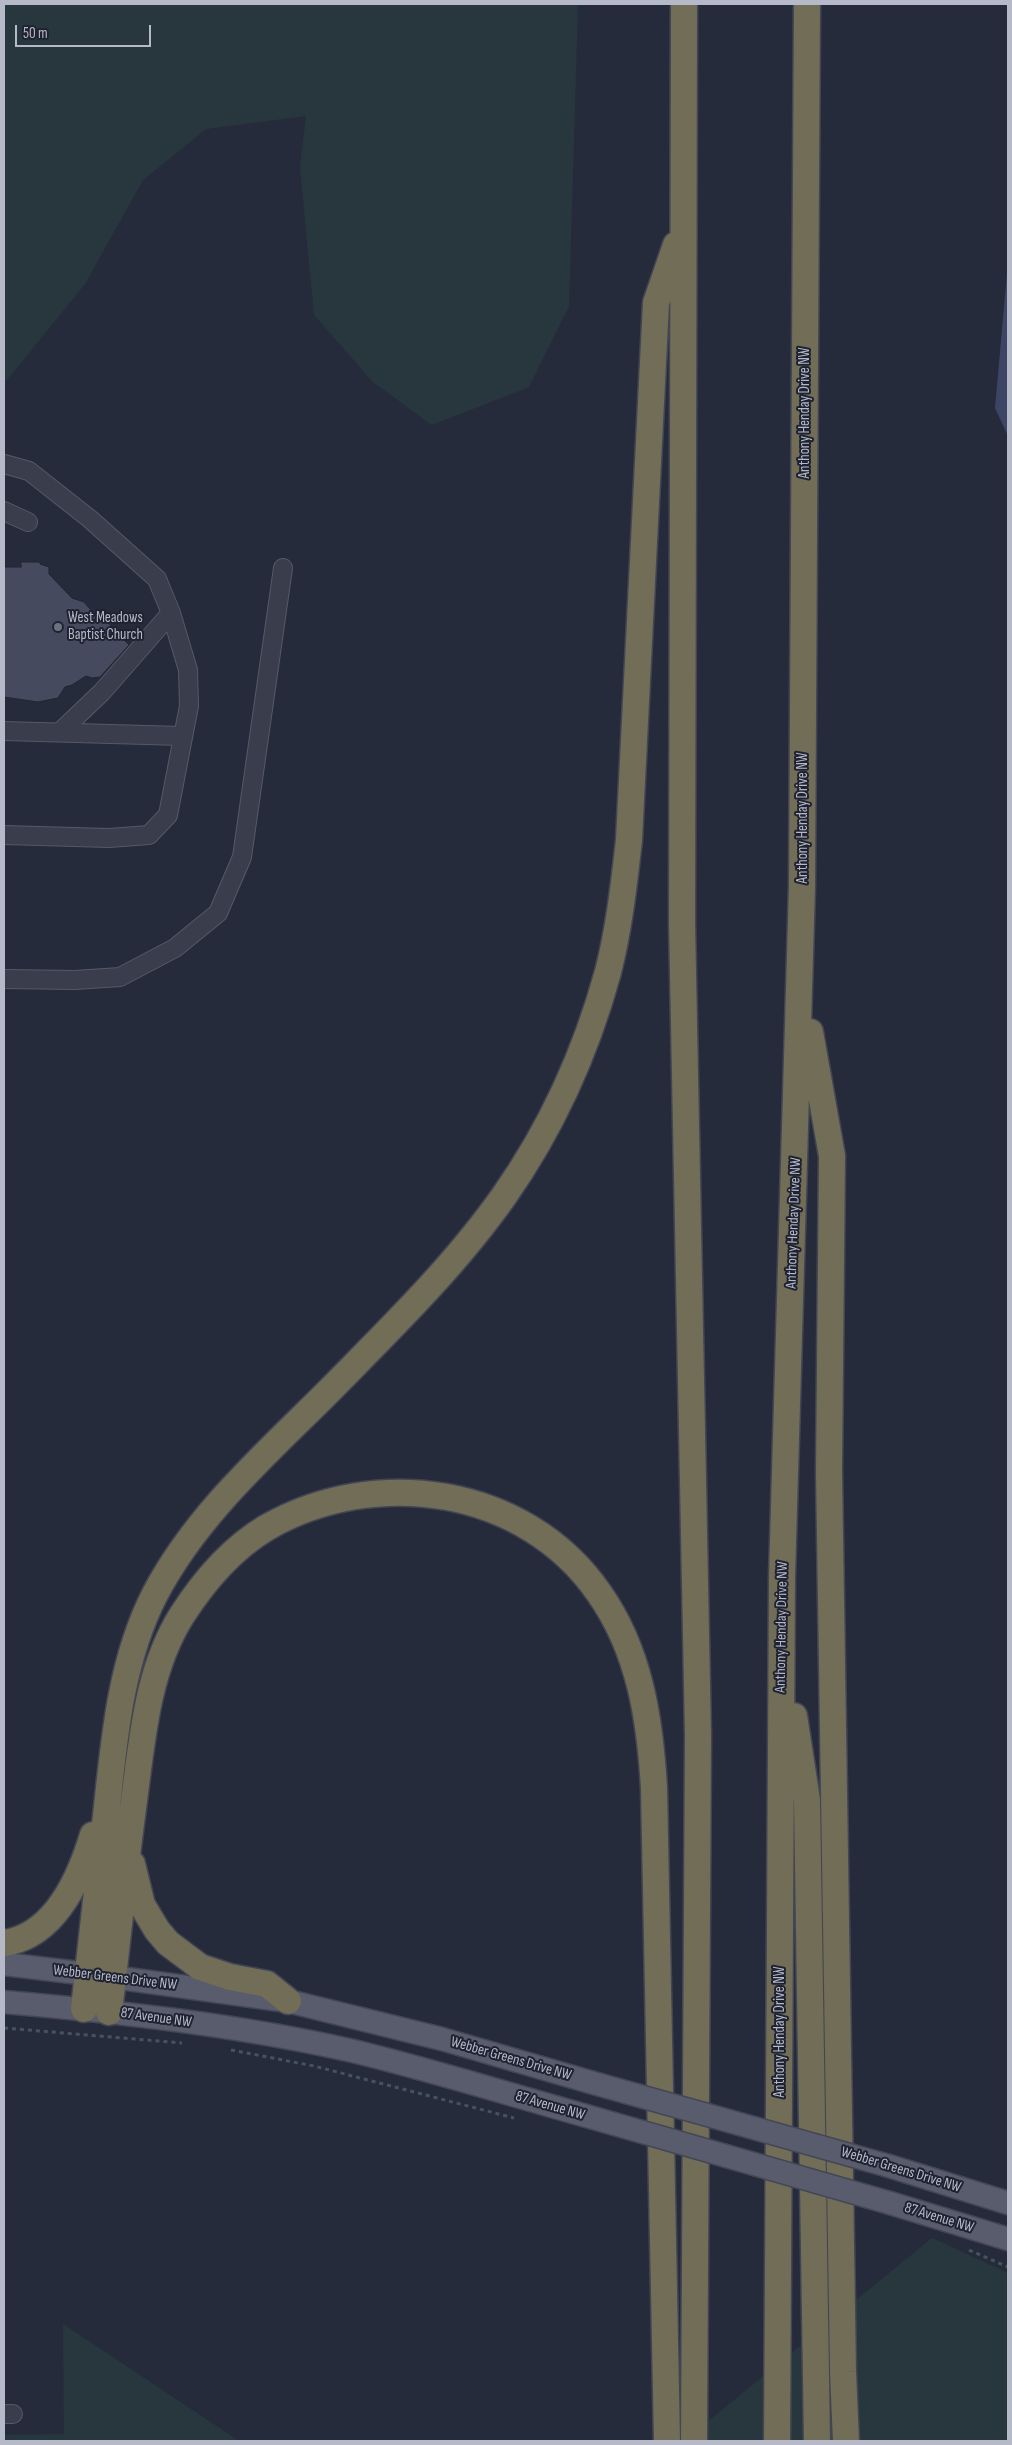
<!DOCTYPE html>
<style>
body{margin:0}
#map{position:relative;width:1012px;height:2445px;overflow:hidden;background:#262b3c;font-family:"Sofia Sans Condensed",sans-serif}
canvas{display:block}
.frame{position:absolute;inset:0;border:5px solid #b6b9c8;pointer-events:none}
.scale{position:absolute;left:15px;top:25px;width:136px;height:22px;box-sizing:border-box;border:2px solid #b6b9c8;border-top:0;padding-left:6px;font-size:15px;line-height:18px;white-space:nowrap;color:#b6b9c8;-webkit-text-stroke:4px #1f2331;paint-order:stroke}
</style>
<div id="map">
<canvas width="1012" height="2445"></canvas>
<div class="frame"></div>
<div class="scale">50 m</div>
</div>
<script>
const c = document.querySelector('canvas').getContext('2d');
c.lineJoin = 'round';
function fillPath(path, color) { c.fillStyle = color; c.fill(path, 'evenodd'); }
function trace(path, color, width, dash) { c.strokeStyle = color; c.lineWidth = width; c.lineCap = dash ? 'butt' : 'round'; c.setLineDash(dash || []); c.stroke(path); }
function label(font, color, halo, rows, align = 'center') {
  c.font = font + ' "Sofia Sans Condensed",sans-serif'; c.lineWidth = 4; c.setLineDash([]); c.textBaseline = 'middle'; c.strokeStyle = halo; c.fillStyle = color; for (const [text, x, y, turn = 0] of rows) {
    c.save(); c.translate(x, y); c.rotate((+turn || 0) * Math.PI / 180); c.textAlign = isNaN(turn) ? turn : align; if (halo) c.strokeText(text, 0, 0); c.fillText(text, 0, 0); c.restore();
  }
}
fillPath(new Path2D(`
 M 4,4 L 578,4 L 569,306 L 529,387 L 432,425 L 373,382 L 314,315 L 300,167 L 306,116 L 206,129 L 143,180 L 85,284 L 7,380 L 4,380 Z
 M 932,2238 L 1008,2273 L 1008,2441 L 684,2441 Z
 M 63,2324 L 239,2441 L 4,2441 L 4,2435 L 64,2434 Z`), '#28373d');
fillPath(new Path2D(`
 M 1008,262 L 1008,436 L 995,408 Z`), '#3d4564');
const building = new Path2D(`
 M 21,562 L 40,562 L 40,564 L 49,567 L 49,574 L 72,598 L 84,602 L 96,616 L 99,613 L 129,645 L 100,677 L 92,678 L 86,676 L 72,685 L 65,687 L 58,698 L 38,702 L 4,697 L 4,567 L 21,567 Z`);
fillPath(building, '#454a5e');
trace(building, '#212533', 1);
const minor = new Path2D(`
 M 4,464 L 29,471 L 90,519 L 157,579 L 171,613 L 188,670 L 189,706 L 168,815 L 149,835 L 109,838 L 4,835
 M 4,511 L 28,522
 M 4,731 L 182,736
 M 60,732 L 102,692 L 171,613
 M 4,979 L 75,980 L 120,977 L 175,948 L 218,913 L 242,857 L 283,568
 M 4,2414 L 13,2414`);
const major = new Path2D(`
 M 4,1964 L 113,1977 L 288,2001 L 442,2039 L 590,2082
 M 4,2002 C 120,2012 238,2025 353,2051 C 432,2070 511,2095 590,2117
 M 889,2166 L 1008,2203
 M 890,2203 L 1008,2239`);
const highway = new Path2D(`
 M 684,4 L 682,922 L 698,1735 L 694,2441
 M 810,1032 L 832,1156 L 829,1471 L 843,2372 L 846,2441
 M 794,1716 L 807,1800 L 817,2441
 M 132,1864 L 142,1905 L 157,1930 L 168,1943 L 200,1967 L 230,1977 L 267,1984 L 288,2001
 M 4,1943 C 55,1936 80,1878 93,1835
 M 84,2009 C 91,1945 98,1880 106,1816 C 114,1741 120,1662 155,1594 C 197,1514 266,1454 329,1391 C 390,1329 453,1268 504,1196 C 551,1129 586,1052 608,972 C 619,929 624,884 629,840 L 656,303 L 676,245
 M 109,2012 C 117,1944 124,1876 133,1808 C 142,1743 146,1672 182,1615 C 204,1581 231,1549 266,1528 C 375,1465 525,1486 599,1593 C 640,1651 650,1720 654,1788 L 667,2441
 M 777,2441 L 782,1576 L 802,886 L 807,4`);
trace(minor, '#555967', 20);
trace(major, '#434755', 25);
trace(highway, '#424654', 29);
trace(new Path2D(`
 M 4,2028 L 182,2043
 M 231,2050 L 314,2066 L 514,2118
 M 969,2250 L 1008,2267`), '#46545a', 3, [4, 4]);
trace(minor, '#3a3e4c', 18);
trace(major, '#585c6c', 22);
trace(highway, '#726d57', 26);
const majorBridge = new Path2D(`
 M 590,2082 L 889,2166
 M 590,2117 L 890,2203`);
trace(majorBridge, '#434755', 25, []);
trace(majorBridge, '#585c6c', 22);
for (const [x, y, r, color] of [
 [58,627,5,"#6b7280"]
]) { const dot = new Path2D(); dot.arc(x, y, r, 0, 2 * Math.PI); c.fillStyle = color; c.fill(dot); trace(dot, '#1f2331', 2); }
label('15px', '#b6b9c8', '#1f2331', [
 ["Anthony Henday Drive NW",805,413,-90],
 ["Anthony Henday Drive NW",803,818,-90],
 ["Anthony Henday Drive NW",794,1223,-88],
 ["Anthony Henday Drive NW",782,1627,-89],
 ["Webber Greens Drive NW",115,1978,7],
 ["87 Avenue NW",156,2018,8],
 ["Anthony Henday Drive NW",780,2032,-90],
 ["Webber Greens Drive NW",511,2059,16],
 ["87 Avenue NW",550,2106,16],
 ["Webber Greens Drive NW",901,2170,17],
 ["87 Avenue NW",939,2218,17]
]);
label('15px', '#b6b9c8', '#1f2331', [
 ["West Meadows",68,618],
 ["Baptist Church",68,635]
], 'left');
</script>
